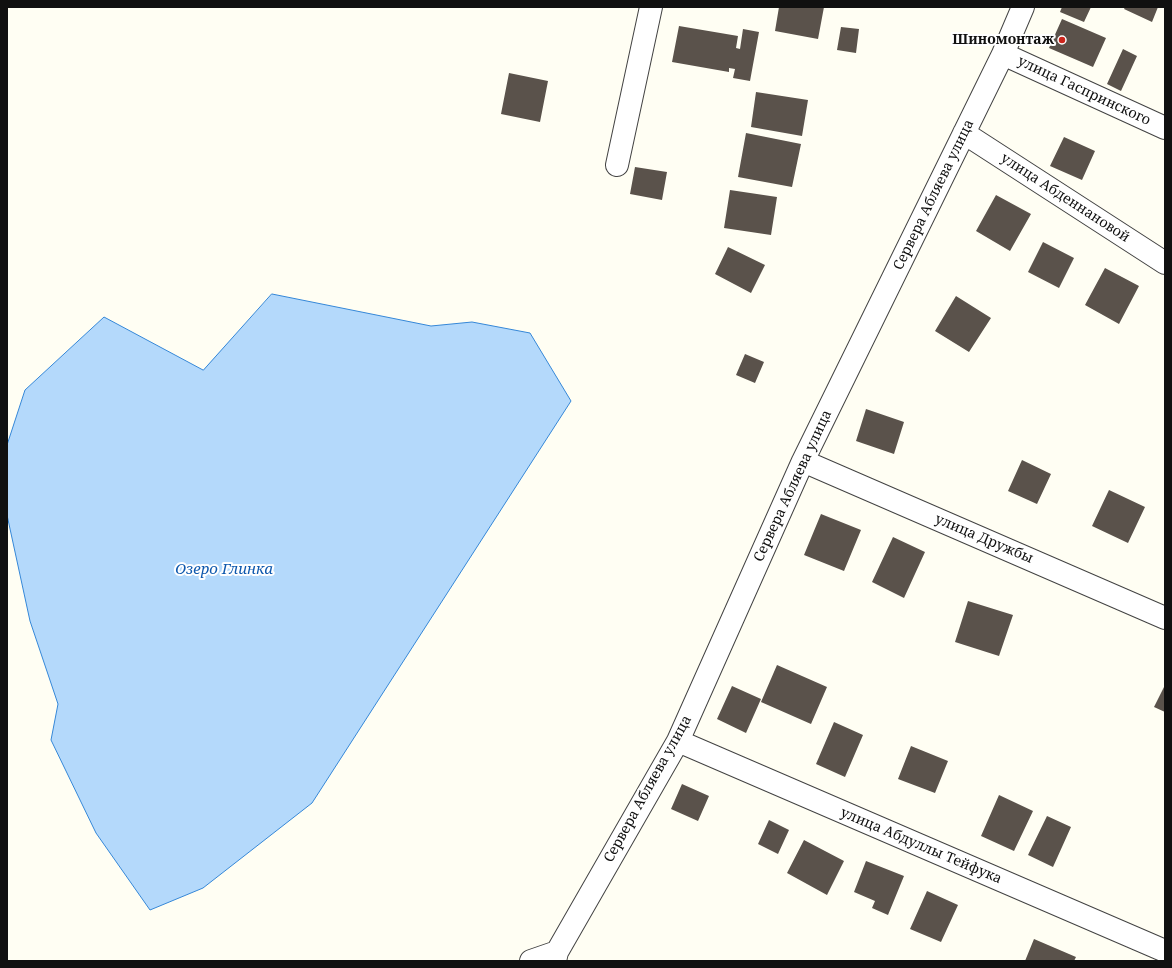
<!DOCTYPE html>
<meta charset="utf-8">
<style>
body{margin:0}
#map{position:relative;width:1172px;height:968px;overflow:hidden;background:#fffef3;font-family:"Noto Serif",serif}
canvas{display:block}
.frame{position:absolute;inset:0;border:8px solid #101010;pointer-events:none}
</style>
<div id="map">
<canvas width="1172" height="968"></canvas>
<div class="frame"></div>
</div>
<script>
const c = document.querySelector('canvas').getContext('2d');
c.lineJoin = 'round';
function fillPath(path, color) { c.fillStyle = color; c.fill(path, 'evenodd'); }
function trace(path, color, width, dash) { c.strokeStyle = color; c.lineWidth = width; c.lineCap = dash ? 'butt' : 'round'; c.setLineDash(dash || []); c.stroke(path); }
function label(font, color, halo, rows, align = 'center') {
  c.font = font + ' "Noto Serif",serif'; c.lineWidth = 4; c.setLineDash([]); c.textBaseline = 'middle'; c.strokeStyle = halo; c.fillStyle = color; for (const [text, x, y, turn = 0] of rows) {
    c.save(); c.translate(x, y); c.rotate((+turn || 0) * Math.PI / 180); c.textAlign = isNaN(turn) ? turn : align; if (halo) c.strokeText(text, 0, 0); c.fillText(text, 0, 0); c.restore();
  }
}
const water = new Path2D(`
 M 272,294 L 431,326 L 472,322 L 530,333 L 571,401 L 312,803 L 203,888 L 150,910 L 96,833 L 51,740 L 58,704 L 30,621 L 7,515 L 7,445 L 25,390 L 104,317 L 203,370 Z`);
fillPath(water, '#b4d9fb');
trace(water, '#3587d7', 1);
fillPath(new Path2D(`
 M 779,7 L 824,7 L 818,39 L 775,31 Z
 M 1062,7 L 1091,7 L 1084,22 L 1060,12 Z
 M 1125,7 L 1158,7 L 1152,22 L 1124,9 Z
 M 1062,19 L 1106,38 L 1093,67 L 1049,48 Z
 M 679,26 L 738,36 L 736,48 L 740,49 L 743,29 L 759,32 L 750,81 L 733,78 L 735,69 L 729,68 L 729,72 L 672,62 Z
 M 841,27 L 859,29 L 856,53 L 837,50 Z
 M 1123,49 L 1137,56 L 1121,91 L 1107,84 Z
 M 509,73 L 548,81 L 540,122 L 501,114 Z
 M 756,92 L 808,100 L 802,136 L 751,127 Z
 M 746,133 L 801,144 L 792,187 L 738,177 Z
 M 1064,137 L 1095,151 L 1082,180 L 1050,166 Z
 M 635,167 L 667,172 L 662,200 L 630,194 Z
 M 730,190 L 777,197 L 771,235 L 724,228 Z
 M 996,195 L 1031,214 L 1010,251 L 976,231 Z
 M 1043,242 L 1074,258 L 1059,288 L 1028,272 Z
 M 728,247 L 765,265 L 751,293 L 715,274 Z
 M 1105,268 L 1139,286 L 1119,324 L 1085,305 Z
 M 956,296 L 991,318 L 969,352 L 935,331 Z
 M 745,354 L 764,362 L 755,383 L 736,375 Z
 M 866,409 L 904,422 L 894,454 L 856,441 Z
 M 1022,460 L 1051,474 L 1037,504 L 1008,491 Z
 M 1109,490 L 1145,507 L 1128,543 L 1092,526 Z
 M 821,514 L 861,530 L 844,571 L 804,555 Z
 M 893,537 L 925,552 L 904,598 L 872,582 Z
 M 968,601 L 1013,615 L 999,656 L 955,642 Z
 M 777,665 L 827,687 L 811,724 L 761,702 Z
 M 1165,685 L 1165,712 L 1154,707 Z
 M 732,686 L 761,699 L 746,733 L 717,719 Z
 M 834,722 L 863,735 L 845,777 L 816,764 Z
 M 911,746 L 948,761 L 935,793 L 898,779 Z
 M 682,784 L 709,796 L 698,821 L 671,809 Z
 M 999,795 L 1033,811 L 1014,851 L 981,836 Z
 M 1047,816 L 1071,827 L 1053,867 L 1028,855 Z
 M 769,820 L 789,830 L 778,854 L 758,844 Z
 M 804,840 L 844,861 L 827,895 L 787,873 Z
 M 866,861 L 904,876 L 888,915 L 872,908 L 875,901 L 854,892 Z
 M 927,891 L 958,905 L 941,942 L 910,929 Z
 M 1034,939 L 1076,957 L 1074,961 L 1025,961 Z`), '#5a524b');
const minor = new Path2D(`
 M 1003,54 L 1165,128
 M 964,133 L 1165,263
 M 617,165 L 651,7
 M 803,461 L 1165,618
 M 678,741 L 1165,951
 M 531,961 L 557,952
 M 555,961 L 557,952 L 678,741 L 803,461 L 1003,54 L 1023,7`);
trace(minor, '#434343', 24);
trace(minor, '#fff', 22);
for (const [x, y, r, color] of [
 [1062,40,4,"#cc251c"]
]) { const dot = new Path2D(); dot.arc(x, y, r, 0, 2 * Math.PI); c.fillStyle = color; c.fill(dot); trace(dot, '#fff', 1.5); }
label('bold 14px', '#101010', '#fff', [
 ["Шиномонтаж",1054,40]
], 'right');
label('14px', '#101010', '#fff', [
 ["улица Гаспринского",1084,91,25],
 ["Сервера Абляева улица",934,195,-64],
 ["улица Абденнановой",1065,198,33],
 ["Сервера Абляева улица",793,486,-65],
 ["улица Дружбы",984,539,23],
 ["Сервера Абляева улица",648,789,-61],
 ["улица Абдуллы Тейфука",921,846,23]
]);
label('italic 15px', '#0e58ad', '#fff', [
 ["Озеро Глинка",224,570]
]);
</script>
